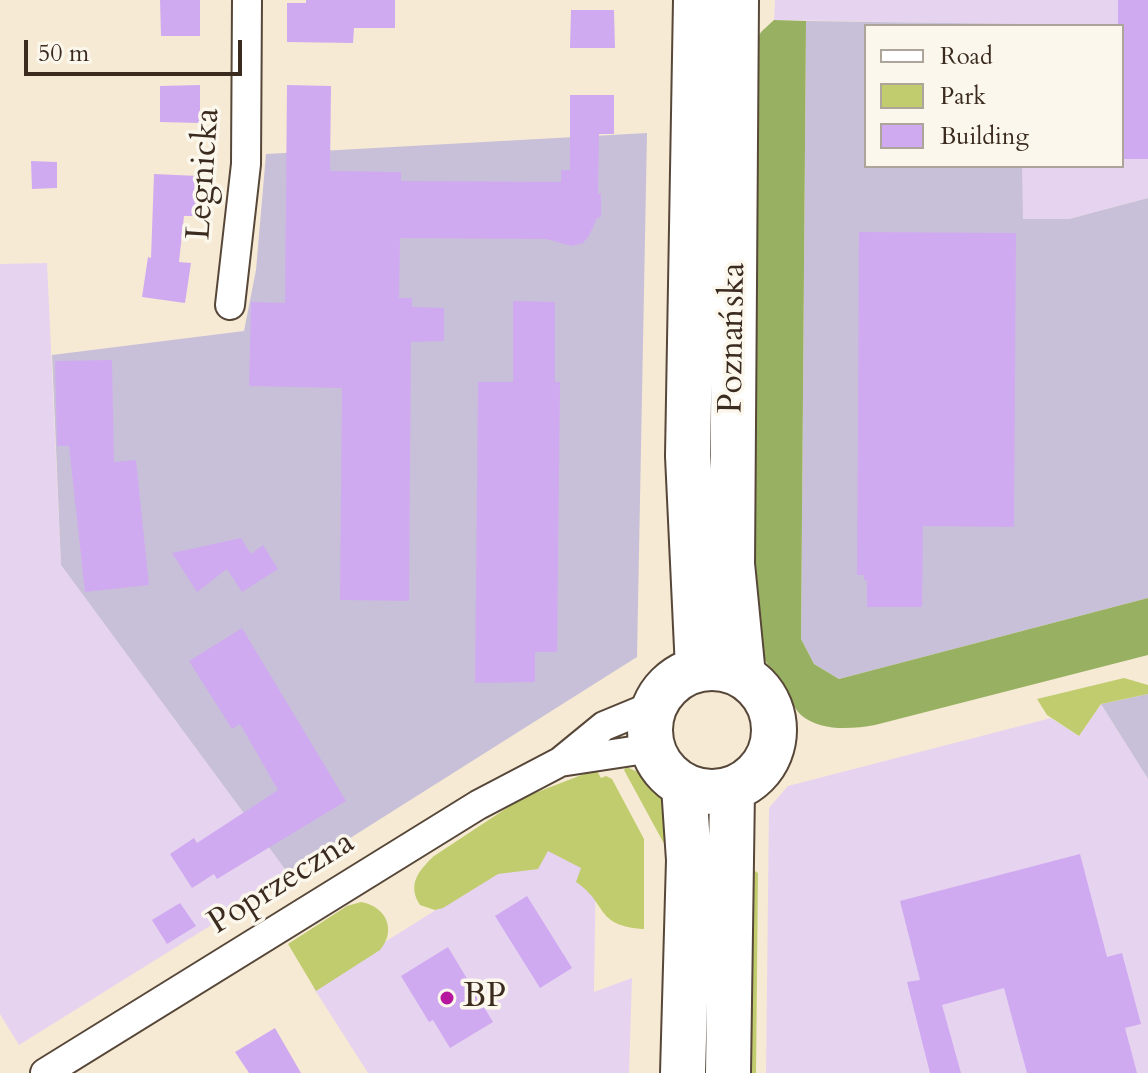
<!DOCTYPE html>
<meta charset="utf-8">
<style>
body{margin:0}
#map{position:relative;width:1148px;height:1073px;overflow:hidden;background:#f6ead4;font-family:Cardo,serif}
canvas{display:block}
.legend{position:absolute;left:864px;top:24px;width:260px;height:144px;box-sizing:border-box;background:#fbf7ec;border:2px solid #aea59a;margin:0;padding:10px 14px;list-style:none;font-size:24px;color:#3b2a1e}
.legend li{display:flex;align-items:center;gap:16px;height:40px}
.legend b{width:40px;border:2px solid #aea59a}
.scale{position:absolute;left:24px;top:40px;width:218px;height:36px;box-sizing:border-box;border:4px solid #3b2a1e;border-top:0;padding-left:10px;font-size:24px;line-height:28px;white-space:nowrap;color:#3b2a1e;-webkit-text-stroke:6px #fbf7ec;paint-order:stroke}
</style>
<div id="map">
<canvas width="1148" height="1073"></canvas>
<ul class="legend">
<li><b style="height:10px;background:#fff"></b>Road</li>
<li><b style="height:22px;background:#c0cc6e"></b>Park</li>
<li><b style="height:22px;background:#d0aaf0"></b>Building</li>
</ul>
<div class="scale">50 m</div>
</div>
<script>
const c = document.querySelector('canvas').getContext('2d');
c.lineJoin = 'round';
function fillPath(path, color) { c.fillStyle = color; c.fill(path, 'evenodd'); }
function trace(path, color, width, dash) { c.strokeStyle = color; c.lineWidth = width; c.lineCap = dash ? 'butt' : 'round'; c.setLineDash(dash || []); c.stroke(path); }
function label(font, color, halo, rows, align = 'center') {
  c.font = font + ' Cardo,serif'; c.lineWidth = 7; c.setLineDash([]); c.textBaseline = 'middle'; c.strokeStyle = halo; c.fillStyle = color; for (const [text, x, y, turn = 0] of rows) {
    c.save(); c.translate(x, y); c.rotate((+turn || 0) * Math.PI / 180); c.textAlign = isNaN(turn) ? turn : align; if (halo) c.strokeText(text, 0, 0); c.fillText(text, 0, 0); c.restore();
  }
}
fillPath(new Path2D(`
 M 775,0 L 1148,0 L 1148,198 L 1069,219 L 1022,219 L 1022,166 L 1122,166 L 1122,26 L 774,20 Z
 M 47,263 L 61,565 L 290,876 L 19,1045 L 0,1014 L 0,264 Z
 M 1101,704 L 1148,779 L 1148,1073 L 766,1073 L 769,808 L 788,786 L 1051,718 L 1079,736 Z
 M 554,836 L 596,858 L 594,992 L 632,978 L 629,1073 L 368,1073 L 313,987 Z`), '#e6d3f0');
fillPath(new Path2D(`
 M 806,21 L 1023,24 L 866,26 L 866,166 L 1022,166 L 1023,219 L 1069,219 L 1148,198 L 1148,598 L 839,679 L 814,664 L 801,639 Z
 M 647,133 L 637,657 L 290,876 L 61,565 L 52,355 L 244,331 L 256,270 L 266,154 Z
 M 1148,694 L 1148,779 L 1101,704 Z`), '#c8c0d8');
fillPath(new Path2D(`
 M 1124,678 L 1148,685 L 1148,694 L 1101,704 L 1079,736 L 1047,715 L 1037,699 Z
 M 626,767 C 671,783 665,811 668,851 L 624,770 Z
 M 592,771 L 597,771 L 601,778 L 606,776 L 612,779 L 644,839 L 644,929 C 594,926 608,903 576,882 L 581,868 L 548,851 L 538,869 L 498,874 L 443,908 L 435,910 L 420,905 C 407,885 418,871 434,856 L 522,798 Z
 M 749,867 L 758,873 L 756,1073 L 750,1073 Z
 M 361,902 C 386,906 397,930 380,950 L 316,991 L 288,944 L 347,906 Z`), '#c0cc6e');
fillPath(new Path2D(`
 M 774,20 L 806,21 L 801,639 L 814,664 L 839,679 L 1148,598 L 1148,655 L 875,725 C 852,729 821,732 801,715 C 792,707 789,691 782,682 C 764,661 759,654 753,626 L 753,49 L 761,32 Z`), '#98b061');
fillPath(new Path2D(`
 M 160,0 L 200,0 L 200,36 L 161,36 Z
 M 306,0 L 395,0 L 395,28 L 354,28 L 353,43 L 287,42 L 287,3 L 306,3 Z
 M 1118,0 L 1148,0 L 1148,159 L 1122,159 L 1122,26 L 1118,26 Z
 M 571,10 L 614,10 L 615,48 L 570,48 Z
 M 200,85 L 200,123 L 160,122 L 160,86 Z
 M 287,85 L 331,86 L 330,171 L 401,172 L 401,181 L 561,182 L 561,170 L 570,170 L 570,95 L 614,95 L 614,134 L 599,134 L 598,194 L 601,193 L 601,217 L 597,218 L 589,236 L 583,243 L 572,246 L 546,239 L 400,238 L 399,298 L 412,298 L 412,307 L 444,308 L 444,341 L 411,342 L 409,601 L 340,600 L 342,388 L 249,386 L 251,302 L 285,303 Z
 M 31,161 L 57,162 L 57,188 L 32,189 Z
 M 154,174 L 198,176 L 196,216 L 184,216 L 179,262 L 191,263 L 185,303 L 142,297 L 148,257 L 151,258 Z
 M 859,232 L 1016,233 L 1014,527 L 923,526 L 922,607 L 867,607 L 867,580 L 864,580 L 864,575 L 857,575 Z
 M 513,301 L 555,302 L 555,382 L 560,382 L 557,652 L 535,652 L 535,682 L 475,683 L 478,382 L 513,382 Z
 M 112,360 L 114,462 L 136,460 L 149,585 L 85,592 L 69,446 L 57,446 L 55,361 Z
 M 241,538 L 251,554 L 263,545 L 278,569 L 242,592 L 227,569 L 197,592 L 172,553 Z
 M 242,628 L 346,801 L 217,879 L 214,874 L 192,888 L 170,854 L 194,838 L 197,843 L 278,790 L 240,724 L 232,729 L 189,661 Z
 M 1080,854 L 1107,957 L 1122,953 L 1141,1024 L 1125,1028 L 1137,1073 L 1027,1073 L 1004,988 L 942,1005 L 961,1073 L 930,1073 L 907,982 L 920,980 L 900,901 Z
 M 527,896 L 572,968 L 540,988 L 495,916 Z
 M 180,903 L 196,926 L 167,944 L 152,920 Z
 M 448,947 L 493,1022 L 450,1048 L 433,1020 L 429,1022 L 401,976 Z
 M 275,1028 L 301,1073 L 249,1073 L 235,1052 Z`), '#d0aaf0');
const minor = new Path2D(`
 M 230,305 L 246,164 L 247,0
 M 560,762 L 652,748
 M 45,1073 L 478,805 L 560,762 L 604,726 L 655,705`);
const primary = new Path2D(`
 M 696,0 L 688,456 L 698,669
 M 736,0 L 732,564 L 743,676
 M650 730a62 62 0 1 1 124 0a62 62 0 1 1-124 0Z
 M 683,1073 L 689,860 L 684,786
 M 728,1073 L 732,789`);
trace(minor, '#574739', 32);
trace(primary, '#574739', 48);
trace(minor, '#fff', 28);
trace(primary, '#fff', 44);
for (const [x, y, r, color] of [
 [447,998,8,"#b5179e"]
]) { const dot = new Path2D(); dot.arc(x, y, r, 0, 2 * Math.PI); c.fillStyle = color; c.fill(dot); trace(dot, '#fbf7ec', 3); }
label('34px', '#3b2a1e', '#fbf7ec', [
 ["Legnicka",205,174,-86],
 ["Poznańska",734,338,-89],
 ["Poprzeczna",282,884,-32]
]);
label('34px', '#3b2a1e', '#fbf7ec', [
 ["BP",463,998]
], 'left');
</script>
